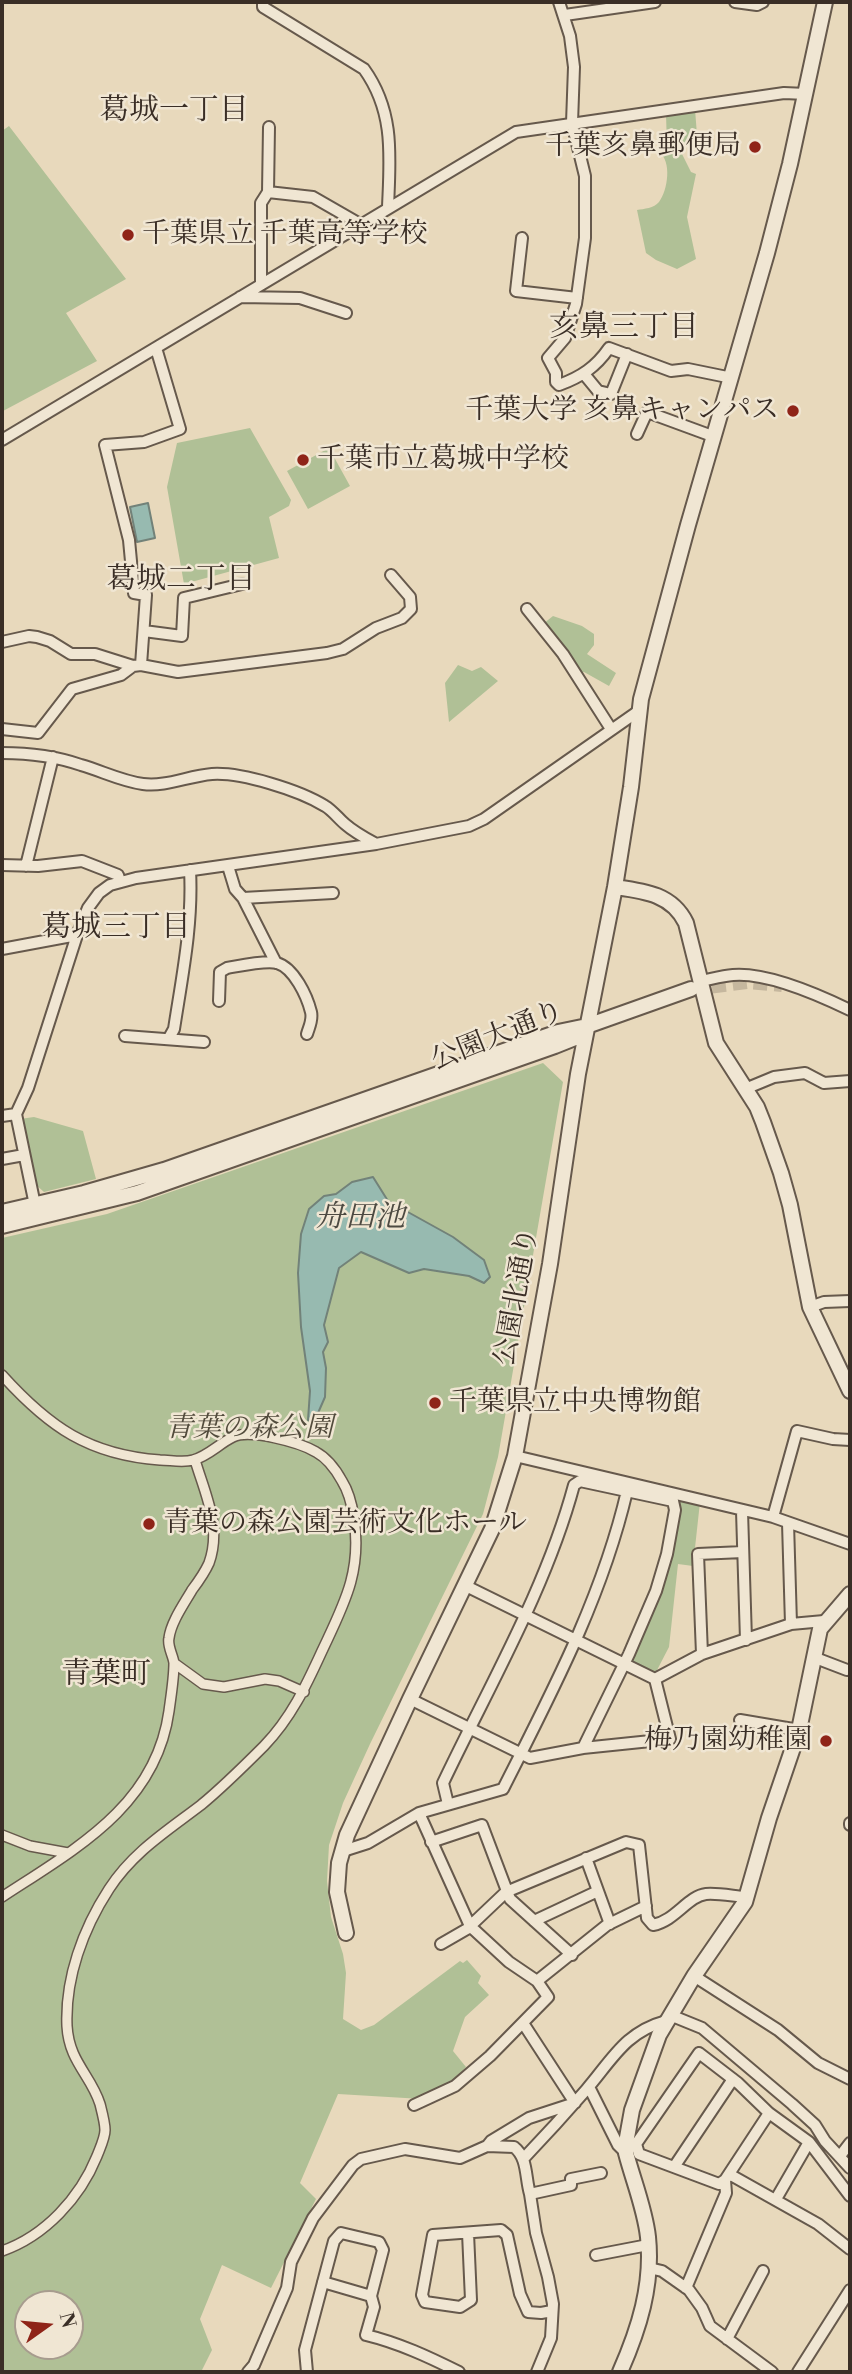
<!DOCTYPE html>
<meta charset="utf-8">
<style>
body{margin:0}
#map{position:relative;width:852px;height:2374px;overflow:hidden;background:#e8d9bc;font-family:"Libre Bodoni",serif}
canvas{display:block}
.frame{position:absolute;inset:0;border:4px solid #3a2e26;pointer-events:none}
.north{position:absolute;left:14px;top:2290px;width:70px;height:70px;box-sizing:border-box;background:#f0e6d3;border:2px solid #a79c8e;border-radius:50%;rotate:75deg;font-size:19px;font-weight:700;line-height:28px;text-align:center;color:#3a2e26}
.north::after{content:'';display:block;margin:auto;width:24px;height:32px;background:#8f2418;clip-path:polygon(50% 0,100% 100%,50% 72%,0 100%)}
</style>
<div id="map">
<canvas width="852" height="2374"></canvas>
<div class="frame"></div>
<div class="north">N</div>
</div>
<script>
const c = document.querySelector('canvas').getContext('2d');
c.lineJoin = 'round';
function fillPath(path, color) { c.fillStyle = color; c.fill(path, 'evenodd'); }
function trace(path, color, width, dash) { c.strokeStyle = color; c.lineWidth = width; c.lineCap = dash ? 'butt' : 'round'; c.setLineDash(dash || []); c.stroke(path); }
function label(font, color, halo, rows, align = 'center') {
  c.font = font + ' "Libre Bodoni","Noto Serif JP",serif'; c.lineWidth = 5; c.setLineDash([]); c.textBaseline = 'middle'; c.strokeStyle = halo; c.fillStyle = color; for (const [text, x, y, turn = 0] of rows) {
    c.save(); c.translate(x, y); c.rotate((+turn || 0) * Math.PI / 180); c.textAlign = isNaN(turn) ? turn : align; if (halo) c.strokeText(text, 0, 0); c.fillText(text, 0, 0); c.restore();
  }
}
fillPath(new Path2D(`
 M 695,109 L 697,135 L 690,137 L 682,154 L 691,172 L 696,174 L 687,217 L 696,259 L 677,269 L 656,260 L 646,253 L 637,210 C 644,209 654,208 659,202 C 668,190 672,161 659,152 L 667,146 L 666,114 Z
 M 9,126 L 126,279 L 66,313 L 97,361 L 3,411 L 2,131 Z
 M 250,428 L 291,500 L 289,506 L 269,517 L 279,558 L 184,584 L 167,487 L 177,443 Z
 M 329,448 L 350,486 L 308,509 L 287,471 Z
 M 553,616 L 582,626 L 594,634 L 594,645 L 587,654 L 616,673 L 609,686 L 584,672 L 577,674 L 543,624 Z
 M 458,665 L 472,671 L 481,667 L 498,681 L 449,722 L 445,683 Z
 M 543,1063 L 563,1082 L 498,1457 L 483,1514 L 370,1744 L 343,1803 L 329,1845 L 327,1881 L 331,1917 L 343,1954 L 346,1973 L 343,2019 L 361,2030 L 374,2025 L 460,1961 L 463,1963 L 467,1960 L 481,1976 L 478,1983 L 489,1995 L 465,2017 L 453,2051 L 466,2067 L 456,2078 L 422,2099 L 338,2094 L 300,2183 L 316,2199 L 271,2288 L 222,2265 L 200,2319 L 212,2350 L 201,2372 L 2,2372 L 2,1238 L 107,1214 ZM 28,2304 L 70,2304 L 70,2346 L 28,2346 Z
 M 34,1117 L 83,1131 L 96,1179 L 44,1192 L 35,1184 L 20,1119 Z
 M 680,1497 L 700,1502 L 693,1566 L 678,1564 L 669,1647 L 655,1674 L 628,1660 L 669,1555 Z`), '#b0c096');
const water = new Path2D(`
 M 148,503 L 155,538 L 137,542 L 130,507 Z
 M 373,1177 L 388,1201 L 453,1237 L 484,1260 L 490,1277 L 484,1283 L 469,1276 L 424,1269 L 409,1273 L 361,1252 L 339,1268 L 324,1325 L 328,1342 L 323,1352 L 326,1368 L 325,1397 L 318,1413 L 310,1421 L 308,1420 L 310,1391 L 301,1327 L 298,1273 L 301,1234 L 309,1209 L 324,1196 L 336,1194 L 352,1182 Z`);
fillPath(water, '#97bab0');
trace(water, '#728279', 2);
trace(new Path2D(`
 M 691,989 L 748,982 L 782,985`), '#c5b79e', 14, [14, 7]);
const pedestrian = new Path2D(`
 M 2,1375 C 49,1427 89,1455 160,1460 C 170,1460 183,1463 193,1460 C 207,1457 220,1443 233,1437 C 250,1429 299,1442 316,1452 C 327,1458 336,1470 342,1481 C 349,1492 352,1505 354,1518 C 362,1572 344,1604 322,1651 C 306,1686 291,1718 264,1746 C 244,1766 223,1787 201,1805 C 167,1831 133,1852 109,1889 C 83,1929 65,1978 67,2026 C 69,2062 91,2075 100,2104 C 102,2112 105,2123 105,2130 C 105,2138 100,2148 97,2156 C 80,2198 45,2236 2,2251
 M 174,1663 L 203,1684 L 224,1687 L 265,1679 L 279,1681 L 304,1692
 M 2,1835 L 30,1846 L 68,1853
 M 2,1897 C 75,1849 156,1806 169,1711 C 171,1696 174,1678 174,1663 C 173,1655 167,1646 169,1638 C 171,1622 184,1604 192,1590 C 198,1582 205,1572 209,1563 C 222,1527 205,1494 195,1460`);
const minor = new Path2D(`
 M 263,2 L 263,7 L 364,69 C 395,112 390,157 388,207
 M 559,2 L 570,36 L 574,67 L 572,123 L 585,176 L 585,238 L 576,304 L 565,338 L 548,358 L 556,373 L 556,382 L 559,385 C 581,377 596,367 609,348 L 671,371 L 688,369 L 732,378
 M 735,2 L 757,5 L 763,2
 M 565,15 L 655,2
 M 269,127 L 268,192 L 313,197 L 360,224
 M 522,238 L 516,291 L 577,298
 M 261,284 L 261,203 L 268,192
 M 240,297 L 300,298 L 346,313
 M 584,374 L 598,391 L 611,394 L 627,354
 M 637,434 L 647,412 L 715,437
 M 2,440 L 516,132 L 784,93 L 806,94
 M 527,609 L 563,654 L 611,729
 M 144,631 L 182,636 L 184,598 L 242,584
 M 2,642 L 29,636 L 37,637 L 50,641 L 71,654 L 95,654 L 133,666 L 141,665 L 178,672 L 327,653 L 343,649 L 376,628 L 402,618 L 411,609 L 410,597 L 391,575
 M 141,665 L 146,595 L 134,593 L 129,540 L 105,445 L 144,442 L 180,429 L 156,348
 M 2,729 L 38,733 L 72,689 L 121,675 L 133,666
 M 2,753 C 29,753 55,756 81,765 C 102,771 121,781 143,784 C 166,787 188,776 212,774 C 241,772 299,790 325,806 C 332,810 338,818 345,824 C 354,832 365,838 376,844
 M 2,865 L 38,866 L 82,861 L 118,875 L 120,881
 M 26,866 L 53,757
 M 228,866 L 235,889 L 243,898 L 276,963
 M 243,898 L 333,893
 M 2,949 L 77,935
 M 700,981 C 711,979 722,976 733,975 C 768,972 819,995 850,1010
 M 219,1001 L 220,972 L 227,968 C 239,966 266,960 277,963 C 294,968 307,996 311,1012 C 313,1020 309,1027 307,1034
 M 125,1036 L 204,1042
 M 169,1038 L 174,1029 C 182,977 193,924 190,870
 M 745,1089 L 774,1077 L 805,1073 L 824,1083 L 850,1081
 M 2,1116 L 16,1114
 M 2,1159 L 24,1155
 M 35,1205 L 16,1114 L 28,1088 L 77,935 L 88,908 L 99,893 L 110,885 L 136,878 L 376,844 L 469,826 L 484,819 L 640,710
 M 810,1307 L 824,1302 L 850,1301
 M 515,1456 L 773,1517 L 850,1544
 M 742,1511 L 746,1640
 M 773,1517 L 797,1431 L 833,1439 L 850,1440
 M 788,1523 L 791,1624
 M 702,1654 L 698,1554 L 743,1552
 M 813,1657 L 847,1670
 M 655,1679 L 702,1654 L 791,1624 L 824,1621
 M 410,1699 L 530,1758 L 583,1748 L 670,1739 L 655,1679 L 464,1585
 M 740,1720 L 799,1730
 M 448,1804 L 443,1783 C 489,1686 546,1589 574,1485 L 580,1481 L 673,1501 L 675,1510 L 667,1554 L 656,1591 L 629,1654 L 583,1748
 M 850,1825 L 850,1823
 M 431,1842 L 482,1825 L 510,1899 L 572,1955
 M 343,1851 L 368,1843 L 419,1813 L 503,1789 C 552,1692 602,1598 627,1491
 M 586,1858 L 610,1924
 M 534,1921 L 598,1891
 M 441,1944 L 467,1929 L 506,1892 L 626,1842 L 639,1845 L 647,1918 L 653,1925 C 675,1921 688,1896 706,1894 C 718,1893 733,1896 746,1897
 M 694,1976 L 778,2030 L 818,2063 L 850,2079
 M 537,1981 L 607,1925 L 646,1906
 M 670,2015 L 702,2028 L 792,2104 L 815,2125 L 825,2141 L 850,2168
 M 589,2087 L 618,2145 L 626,2153
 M 414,2105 L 455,2086 L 490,2056 L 548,1997 L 537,1981 L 509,1962 L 470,1926 L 419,1813
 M 626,2143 L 636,2144 L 699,2053 L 738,2083 L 769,2113 L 809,2142 L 850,2196
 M 636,2144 L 639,2154 L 719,2184 L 725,2180 L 769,2113
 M 487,2146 L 491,2141 L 529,2118 L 575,2103 L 523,2023
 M 840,2156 L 850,2143
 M 524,2158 C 545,2136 566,2113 586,2090 C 612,2060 625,2032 666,2021
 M 674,2167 L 733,2079
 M 729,2174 L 818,2224 L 850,2249
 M 530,2194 L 536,2233 L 548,2277 L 553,2304 L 551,2338 L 537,2372
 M 776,2199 L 809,2142
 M 468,2233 L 471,2300 L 460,2307 L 425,2302 L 422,2295 L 433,2235 L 501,2230 L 507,2235 L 520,2294 L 528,2312 L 541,2313 L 552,2311
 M 596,2255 L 648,2245
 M 649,2268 L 662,2271 L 689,2290 L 702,2308 L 710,2326 L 772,2372
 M 686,2288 L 726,2193 L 725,2180
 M 371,2296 L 374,2307 L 366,2335 C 399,2343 429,2357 459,2372
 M 727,2339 L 763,2271
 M 248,2372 L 254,2365 L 287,2288 L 291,2262 L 313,2218 L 353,2165 L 361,2159 L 405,2149 L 460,2158 L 487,2146 L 514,2147 C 528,2158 525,2177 530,2194 L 571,2185 L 571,2179 L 601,2173
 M 307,2372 L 305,2350 L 334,2241 L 341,2233 L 379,2242 L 383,2250 L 371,2296 L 323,2282
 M 798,2372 L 850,2290`);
const tertiary = new Path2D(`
 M 615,887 C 644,891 672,894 686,923 L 716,1043 L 757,1107 L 763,1122 L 781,1173 L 790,1205 L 810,1307 L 850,1391
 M 2,1212 L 84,1193 L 164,1170 L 558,1032 L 587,1026 L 691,989
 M 2,1226 L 137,1193 L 555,1046 L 575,1038 L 586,1027
 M 346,1933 L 337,1892 L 339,1863 L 347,1835 L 410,1699 L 492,1529 L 515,1456 L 550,1264 L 578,1074 L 615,887 L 631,787 L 641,699 L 688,525 L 767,253 L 790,164 L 825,2
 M 620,2372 C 639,2329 653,2285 648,2237 C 645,2209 633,2180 626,2153 L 626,2143 L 632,2110 L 659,2035 L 694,1976 L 745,1902 L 769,1818 L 799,1730 L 820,1629 L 850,1594`);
trace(pedestrian, '#66594c', 12);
trace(minor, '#66594c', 14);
trace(tertiary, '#66594c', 18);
trace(pedestrian, '#f0e6d3', 9);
trace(minor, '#f0e6d3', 10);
trace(tertiary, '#f0e6d3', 14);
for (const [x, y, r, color] of [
 [755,147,7,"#8f2418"],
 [128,235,7,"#8f2418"],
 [793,411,7,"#8f2418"],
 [303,460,7,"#8f2418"],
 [435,1403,7,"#8f2418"],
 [149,1524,7,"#8f2418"],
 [826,1741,7,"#8f2418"]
]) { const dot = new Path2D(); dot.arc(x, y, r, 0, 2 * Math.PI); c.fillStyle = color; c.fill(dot); trace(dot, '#f0e6d3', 2.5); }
label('28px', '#3a2e26', '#f0e6d3', [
 ["千葉亥鼻郵便局",741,147,"right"],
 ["千葉県立 千葉高等学校",142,235],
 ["千葉大学 亥鼻キャンパス",779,411,"right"],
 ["千葉市立葛城中学校",317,460],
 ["千葉県立中央博物館",449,1403],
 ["青葉の森公園芸術文化ホール",163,1524],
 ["梅乃園幼稚園",812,1741,"right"]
], 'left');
label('28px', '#3a2e26', '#f0e6d3', [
 ["公園大通り",498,1037,-22],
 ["公園北通り",518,1297,-80]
]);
label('italic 28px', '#524b3c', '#f0e6d3', [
 ["青葉の森公園",249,1429]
]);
label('30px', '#3a2e26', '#f0e6d3', [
 ["葛城一丁目",174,112],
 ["亥鼻三丁目",624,329],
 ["葛城二丁目",181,581],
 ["葛城三丁目",116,929],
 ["青葉町",106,1676]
]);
label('italic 30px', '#4d4a42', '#f0e6d3', [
 ["舟田池",360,1219]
]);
</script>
